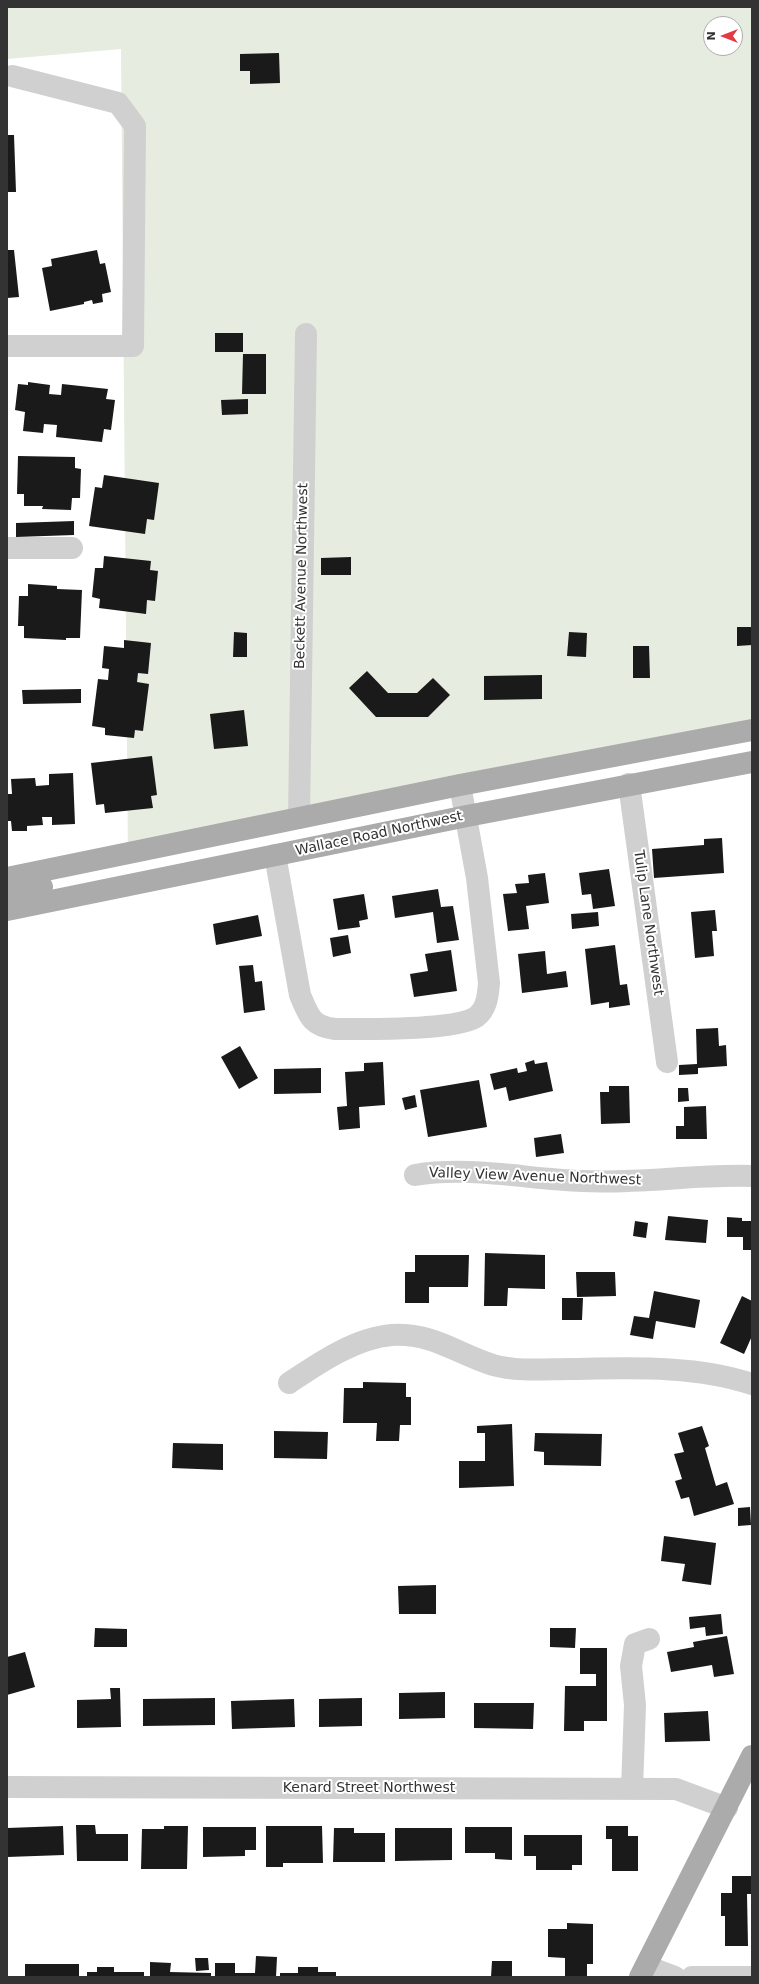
<!DOCTYPE html>
<style>
body{margin:0}
#map{position:relative;width:759px;height:1984px;overflow:hidden;background:#fff;font-family:"DejaVu Sans",sans-serif}
canvas{display:block}
.frame{position:absolute;inset:0;border:8px solid #333;pointer-events:none}
.north{position:absolute;left:703px;top:16px;width:40px;height:40px;box-sizing:border-box;background:#fff;border:1px solid #adadad;border-radius:50%;rotate:270deg;font-size:11px;font-weight:700;line-height:16px;text-align:center;color:#333}
.north::after{content:'';display:block;margin:auto;width:14px;height:18px;background:#e63946;clip-path:polygon(50% 0,100% 100%,50% 72%,0 100%)}
</style>
<div id="map">
<canvas width="759" height="1984"></canvas>
<div class="frame"></div>
<div class="north">N</div>
</div>
<script>
const c = document.querySelector('canvas').getContext('2d');
c.lineJoin = 'round';
function fillPath(path, color) { c.fillStyle = color; c.fill(path, 'evenodd'); }
function trace(path, color, width, dash) { c.strokeStyle = color; c.lineWidth = width; c.lineCap = dash ? 'butt' : 'round'; c.setLineDash(dash || []); c.stroke(path); }
function label(font, color, halo, rows, align = 'center') {
  c.font = font + ' "DejaVu Sans",sans-serif'; c.lineWidth = 4; c.setLineDash([]); c.textBaseline = 'middle'; c.strokeStyle = halo; c.fillStyle = color; for (const [text, x, y, turn = 0] of rows) {
    c.save(); c.translate(x, y); c.rotate((+turn || 0) * Math.PI / 180); c.textAlign = isNaN(turn) ? turn : align; if (halo) c.strokeText(text, 0, 0); c.fillText(text, 0, 0); c.restore();
  }
}
fillPath(new Path2D(`
 M 7,7 L 752,7 L 752,730 L 128,860 L 121,49 L 7,59 ZM 711,24 L 735,24 L 735,48 L 711,48 Z`), '#e6ecdf');
fillPath(new Path2D(`
 M 279,53 L 280,83 L 250,84 L 250,71 L 240,71 L 240,54 Z
 M 7,135 L 14,135 L 16,192 L 7,192 Z
 M 7,250 L 14,250 L 19,297 L 7,298 Z
 M 97,250 L 100,264 L 105,263 L 111,292 L 102,294 L 103,302 L 93,304 L 92,300 L 84,302 L 84,304 L 50,311 L 42,268 L 52,266 L 51,259 Z
 M 215,333 L 243,333 L 243,352 L 215,352 Z
 M 243,354 L 266,354 L 266,394 L 242,394 Z
 M 28,382 L 50,385 L 49,394 L 61,395 L 62,384 L 108,389 L 106,399 L 115,400 L 111,430 L 104,429 L 102,442 L 56,437 L 57,425 L 44,424 L 43,433 L 23,431 L 25,412 L 15,410 L 18,384 L 28,385 Z
 M 248,399 L 248,414 L 222,415 L 221,400 Z
 M 18,456 L 75,457 L 75,468 L 81,469 L 80,498 L 72,498 L 71,510 L 42,509 L 43,506 L 24,506 L 24,494 L 17,494 Z
 M 104,475 L 159,483 L 154,520 L 147,519 L 145,534 L 89,526 L 95,487 L 102,488 Z
 M 74,521 L 74,535 L 16,537 L 16,523 Z
 M 104,556 L 151,561 L 150,570 L 158,571 L 155,601 L 147,600 L 146,614 L 99,608 L 100,599 L 92,597 L 95,568 L 103,568 Z
 M 351,557 L 351,575 L 321,575 L 321,558 Z
 M 28,584 L 57,586 L 57,589 L 82,590 L 80,638 L 66,638 L 66,640 L 24,638 L 24,626 L 18,626 L 19,596 L 28,596 Z
 M 737,627 L 752,627 L 752,645 L 737,646 Z
 M 234,632 L 247,633 L 247,657 L 233,657 Z
 M 569,632 L 587,633 L 586,657 L 567,656 Z
 M 124,640 L 151,643 L 148,674 L 138,673 L 137,682 L 149,684 L 143,731 L 135,730 L 134,738 L 105,735 L 105,728 L 92,726 L 98,679 L 108,680 L 109,669 L 102,668 L 104,646 L 124,648 Z
 M 633,646 L 649,646 L 650,678 L 633,678 Z
 M 367,671 L 388,693 L 417,693 L 433,678 L 450,695 L 428,717 L 376,717 L 349,688 Z
 M 542,675 L 542,699 L 484,700 L 484,676 Z
 M 81,689 L 81,703 L 23,704 L 22,690 Z
 M 244,710 L 248,746 L 214,749 L 210,714 Z
 M 152,756 L 157,795 L 151,796 L 153,808 L 105,813 L 104,804 L 96,805 L 91,763 Z
 M 73,773 L 75,824 L 52,825 L 52,817 L 42,817 L 43,825 L 27,826 L 27,831 L 12,831 L 11,821 L 7,821 L 7,794 L 12,794 L 11,779 L 35,778 L 36,786 L 49,785 L 49,774 Z
 M 722,838 L 724,873 L 654,878 L 652,849 L 704,845 L 704,839 Z
 M 609,869 L 615,906 L 593,909 L 591,894 L 582,895 L 579,873 Z
 M 545,873 L 549,903 L 526,906 L 529,929 L 508,931 L 503,894 L 517,893 L 515,884 L 529,883 L 528,875 Z
 M 438,889 L 441,907 L 453,906 L 459,940 L 437,943 L 433,912 L 395,918 L 392,896 Z
 M 364,894 L 368,919 L 359,921 L 360,927 L 338,930 L 333,899 Z
 M 715,910 L 717,931 L 712,931 L 714,956 L 695,958 L 691,912 Z
 M 598,912 L 599,926 L 572,929 L 571,914 Z
 M 258,915 L 262,936 L 216,945 L 213,924 Z
 M 348,935 L 351,953 L 333,957 L 330,938 Z
 M 615,945 L 620,985 L 627,984 L 630,1005 L 609,1008 L 609,1002 L 591,1005 L 585,949 Z
 M 451,950 L 457,991 L 414,997 L 410,974 L 428,971 L 425,954 Z
 M 545,951 L 547,974 L 566,971 L 568,987 L 522,993 L 518,954 Z
 M 253,965 L 255,982 L 262,981 L 265,1010 L 244,1013 L 239,966 Z
 M 718,1028 L 719,1046 L 726,1045 L 727,1066 L 698,1068 L 698,1074 L 679,1075 L 679,1065 L 697,1064 L 696,1029 Z
 M 240,1046 L 258,1078 L 239,1089 L 221,1057 Z
 M 534,1060 L 535,1064 L 547,1062 L 553,1091 L 509,1101 L 506,1087 L 494,1090 L 490,1074 L 517,1068 L 518,1073 L 527,1071 L 525,1063 Z
 M 383,1062 L 385,1105 L 359,1107 L 360,1128 L 339,1130 L 337,1107 L 347,1106 L 345,1072 L 364,1071 L 364,1063 Z
 M 321,1068 L 321,1093 L 274,1094 L 274,1069 Z
 M 479,1080 L 487,1127 L 428,1137 L 420,1090 Z
 M 609,1086 L 629,1086 L 630,1123 L 601,1124 L 600,1092 L 609,1092 Z
 M 678,1088 L 688,1088 L 689,1101 L 678,1102 Z
 M 415,1095 L 417,1107 L 405,1110 L 402,1098 Z
 M 706,1106 L 707,1139 L 676,1139 L 676,1126 L 684,1126 L 684,1107 Z
 M 561,1134 L 564,1153 L 536,1157 L 534,1138 Z
 M 668,1216 L 708,1220 L 706,1243 L 665,1240 Z
 M 727,1217 L 742,1218 L 742,1221 L 752,1221 L 752,1250 L 743,1250 L 743,1237 L 727,1237 Z
 M 635,1221 L 648,1223 L 646,1238 L 633,1236 Z
 M 485,1253 L 545,1255 L 545,1289 L 508,1288 L 507,1306 L 484,1306 Z
 M 415,1255 L 469,1255 L 468,1287 L 429,1287 L 429,1303 L 405,1303 L 405,1272 L 415,1272 Z
 M 576,1272 L 615,1272 L 616,1296 L 577,1297 Z
 M 654,1291 L 700,1300 L 695,1328 L 656,1321 L 653,1339 L 630,1335 L 634,1316 L 649,1318 Z
 M 742,1296 L 752,1301 L 752,1336 L 744,1354 L 720,1343 Z
 M 562,1298 L 583,1298 L 582,1320 L 562,1320 Z
 M 363,1382 L 406,1383 L 406,1397 L 411,1397 L 411,1425 L 400,1425 L 399,1441 L 376,1441 L 377,1423 L 343,1423 L 344,1388 L 363,1388 Z
 M 512,1424 L 514,1486 L 459,1488 L 459,1461 L 485,1461 L 485,1433 L 477,1433 L 477,1426 Z
 M 702,1426 L 709,1446 L 705,1448 L 716,1486 L 727,1482 L 734,1504 L 694,1516 L 689,1497 L 681,1499 L 675,1481 L 682,1479 L 674,1454 L 684,1452 L 678,1433 Z
 M 274,1431 L 328,1432 L 327,1459 L 274,1458 Z
 M 535,1433 L 602,1434 L 601,1466 L 544,1465 L 544,1452 L 534,1451 Z
 M 173,1443 L 223,1444 L 223,1470 L 172,1468 Z
 M 750,1507 L 751,1525 L 738,1526 L 738,1508 Z
 M 664,1536 L 716,1543 L 711,1585 L 682,1581 L 685,1564 L 661,1561 Z
 M 436,1585 L 436,1614 L 399,1614 L 398,1586 Z
 M 721,1614 L 723,1634 L 706,1636 L 705,1627 L 690,1629 L 689,1617 Z
 M 95,1628 L 127,1629 L 127,1647 L 94,1647 Z
 M 550,1628 L 576,1628 L 575,1648 L 550,1647 Z
 M 727,1636 L 734,1674 L 714,1677 L 712,1665 L 671,1672 L 667,1652 L 694,1647 L 693,1642 Z
 M 580,1648 L 607,1648 L 607,1721 L 584,1721 L 584,1731 L 564,1731 L 565,1686 L 596,1686 L 596,1674 L 580,1674 Z
 M 25,1652 L 35,1687 L 7,1695 L 7,1657 Z
 M 110,1688 L 120,1688 L 121,1727 L 77,1728 L 77,1700 L 111,1699 Z
 M 445,1692 L 445,1718 L 399,1719 L 399,1693 Z
 M 215,1698 L 215,1725 L 143,1726 L 143,1699 Z
 M 362,1698 L 362,1726 L 319,1727 L 319,1699 Z
 M 294,1699 L 295,1727 L 232,1729 L 231,1701 Z
 M 474,1703 L 534,1703 L 533,1729 L 474,1728 Z
 M 708,1711 L 710,1741 L 665,1742 L 664,1713 Z
 M 76,1825 L 95,1825 L 96,1834 L 128,1834 L 128,1861 L 77,1861 Z
 M 63,1826 L 64,1855 L 7,1857 L 7,1828 Z
 M 164,1826 L 188,1826 L 187,1869 L 141,1869 L 142,1829 L 164,1829 Z
 M 266,1826 L 322,1826 L 323,1863 L 283,1863 L 283,1867 L 266,1867 Z
 M 606,1826 L 628,1826 L 628,1836 L 638,1836 L 638,1871 L 612,1871 L 612,1839 L 606,1839 Z
 M 203,1827 L 256,1827 L 256,1850 L 245,1850 L 245,1856 L 203,1857 Z
 M 465,1827 L 512,1827 L 512,1860 L 495,1859 L 495,1853 L 465,1853 Z
 M 334,1828 L 354,1828 L 354,1833 L 385,1833 L 385,1862 L 333,1862 Z
 M 395,1828 L 452,1828 L 452,1860 L 395,1861 Z
 M 524,1835 L 582,1835 L 582,1865 L 572,1865 L 572,1870 L 536,1870 L 536,1856 L 524,1856 Z
 M 732,1876 L 752,1876 L 752,1894 L 747,1894 L 748,1946 L 725,1946 L 725,1916 L 721,1916 L 721,1893 L 732,1893 Z
 M 567,1923 L 593,1924 L 593,1964 L 587,1964 L 587,1977 L 565,1977 L 565,1958 L 548,1957 L 548,1929 L 567,1929 Z
 M 256,1956 L 277,1957 L 276,1977 L 215,1977 L 215,1963 L 235,1963 L 235,1973 L 255,1973 Z
 M 195,1958 L 208,1958 L 209,1970 L 196,1971 Z
 M 492,1961 L 512,1961 L 512,1977 L 491,1977 Z
 M 150,1962 L 171,1963 L 170,1972 L 211,1973 L 211,1977 L 150,1977 Z
 M 25,1964 L 79,1964 L 79,1977 L 25,1977 Z
 M 97,1967 L 114,1967 L 114,1972 L 144,1972 L 144,1977 L 87,1977 L 87,1972 L 97,1972 Z
 M 298,1967 L 318,1967 L 318,1972 L 336,1972 L 336,1977 L 280,1977 L 280,1973 L 298,1973 Z`), '#1a1a1a');
trace(new Path2D(`
 M 7,346 L 133,346 L 135,126 L 118,103 L 12,76
 M 7,548 L 72,548
 M 629,784 L 667,1062
 M 299,818 L 306,334
 M 275,855 L 300,995 C 309,1016 311,1026 335,1029 C 364,1029 454,1031 476,1017 C 487,1009 488,995 489,983 L 477,878 L 460,785
 M 415,1175 C 469,1166 527,1179 582,1181 C 638,1184 695,1174 752,1176
 M 289,1383 C 319,1363 355,1338 392,1335 C 434,1333 457,1354 493,1365 C 518,1372 546,1369 572,1369 C 631,1368 695,1365 752,1384
 M 7,1787 L 676,1789 L 727,1808
 M 632,1789 L 635,1705 L 631,1666 L 635,1644 L 649,1639
 M 646,1966 L 675,1977
 M 692,1977 L 752,1977`), '#d0d0d0', 22);
trace(new Path2D(`
 M 7,878 L 460,785 L 752,730
 M 7,894 L 42,887
 M 7,910 L 467,816 L 752,762
 M 640,1977 L 752,1756`), '#ababab', 22);
label('14px', '#333', '#fff', [
 ["Beckett Avenue Northwest",302,576,-89],
 ["Wallace Road Northwest",379,834,-12],
 ["Tulip Lane Northwest",648,923,82],
 ["Valley View Avenue Northwest",535,1177,2],
 ["Kenard Street Northwest",369,1788]
]);
</script>
